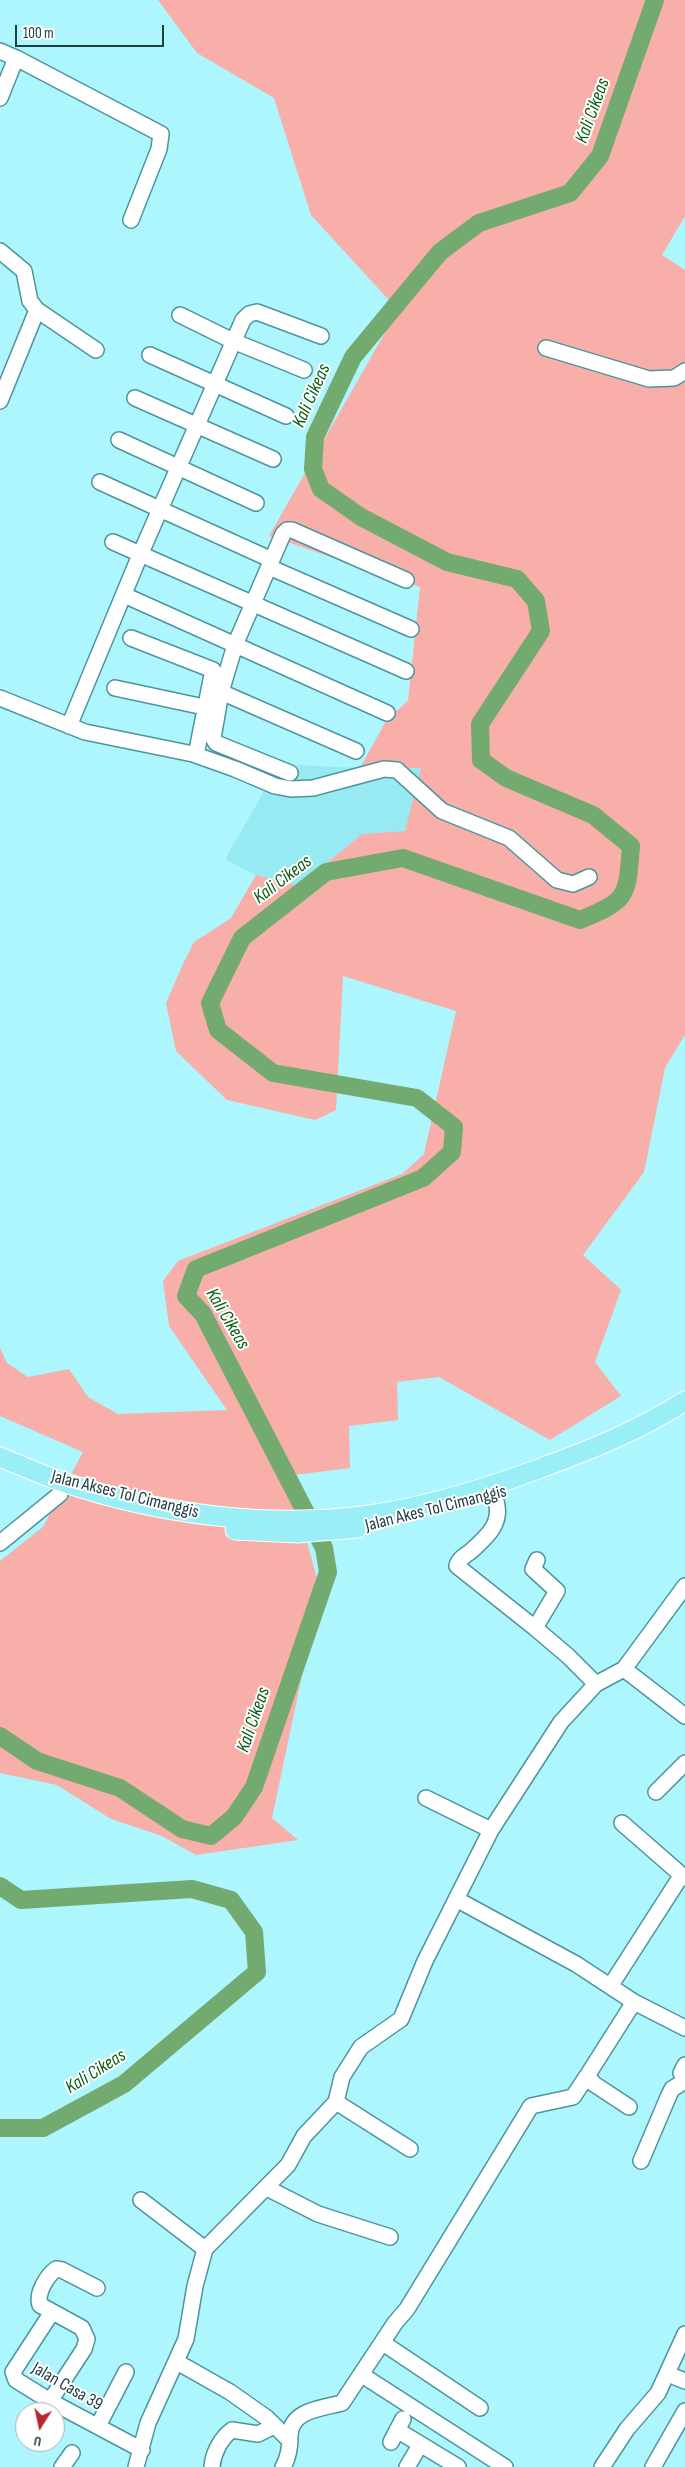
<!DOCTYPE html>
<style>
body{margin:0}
#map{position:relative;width:685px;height:2467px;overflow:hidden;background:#adf6fd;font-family:"Sofia Sans Condensed",sans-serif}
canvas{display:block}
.north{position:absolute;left:15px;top:2402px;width:50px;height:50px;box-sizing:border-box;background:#fff;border:1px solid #a6b2b3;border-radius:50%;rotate:190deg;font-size:14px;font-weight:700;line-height:20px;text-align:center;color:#203e41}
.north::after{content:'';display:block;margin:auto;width:18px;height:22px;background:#b92830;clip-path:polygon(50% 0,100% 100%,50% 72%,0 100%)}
.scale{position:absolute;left:15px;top:25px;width:149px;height:22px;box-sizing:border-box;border:2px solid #203e41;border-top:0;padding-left:6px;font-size:15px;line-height:18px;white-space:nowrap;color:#203e41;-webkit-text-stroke:4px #fff;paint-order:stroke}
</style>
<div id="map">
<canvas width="685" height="2467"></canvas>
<div class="north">U</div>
<div class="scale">100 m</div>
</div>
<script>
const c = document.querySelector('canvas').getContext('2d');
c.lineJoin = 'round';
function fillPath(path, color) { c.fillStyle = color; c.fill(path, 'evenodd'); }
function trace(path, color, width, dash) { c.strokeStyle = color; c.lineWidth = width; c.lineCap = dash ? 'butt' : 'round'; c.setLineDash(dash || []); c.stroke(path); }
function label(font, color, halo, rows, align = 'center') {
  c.font = font + ' "Sofia Sans Condensed",sans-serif'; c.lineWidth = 4; c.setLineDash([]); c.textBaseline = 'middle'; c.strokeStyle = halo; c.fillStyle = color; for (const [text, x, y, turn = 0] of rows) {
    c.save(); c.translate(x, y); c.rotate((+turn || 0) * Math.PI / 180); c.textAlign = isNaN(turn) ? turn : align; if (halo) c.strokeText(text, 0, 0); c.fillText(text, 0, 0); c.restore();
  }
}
fillPath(new Path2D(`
 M 273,764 L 360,768 L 422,768 L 405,831 L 362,834 L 299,886 L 256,875 L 225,859 L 262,795 Z`), '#97eaf2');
fillPath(new Path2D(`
 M 158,0 L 685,0 L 685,216 L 662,255 L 685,270 L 685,1035 L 665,1068 L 644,1172 L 583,1255 L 621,1290 L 595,1362 L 621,1396 L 550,1440 L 439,1377 L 397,1382 L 398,1420 L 349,1426 L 350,1468 L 278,1477 L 303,1527 L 320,1590 L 272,1818 L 298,1840 L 196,1855 L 162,1836 L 111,1819 L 57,1785 L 0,1773 L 0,1561 L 43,1527 L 83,1452 L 0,1416 L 0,1348 L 7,1363 L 28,1377 L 69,1369 L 88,1397 L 118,1414 L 227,1410 L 169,1326 L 163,1281 L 178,1261 L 402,1174 L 424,1154 L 456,1011 L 343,976 L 336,1110 L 315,1120 L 227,1100 L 176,1051 L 166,1003 L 183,964 L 194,942 L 231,918 L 256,875 L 299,886 L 362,834 L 405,831 L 421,768 L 360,768 L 387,719 L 408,701 L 420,587 L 269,536 L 398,310 L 311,215 L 274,98 L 197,53 Z`), '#f8aea9');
trace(new Path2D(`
 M 0,1736 L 37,1761 L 120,1788 L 182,1829 L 211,1836 L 234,1817 L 254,1787 L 328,1572 L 324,1548 L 203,1314 L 186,1296 L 196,1269 L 423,1178 L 452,1152 L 454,1127 L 417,1098 L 273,1073 L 218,1030 L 210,1003 L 242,938 L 326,872 L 403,858 L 580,920 C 629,900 627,896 631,846 L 593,815 L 506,778 L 481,760 L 480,724 L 541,631 L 536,601 L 517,579 L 447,562 L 361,517 L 321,489 L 313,469 L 315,437 L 353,357 L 440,252 L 479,223 L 570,193 L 600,156 L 655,0
 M 0,1886 L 21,1900 L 192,1889 L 231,1900 L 254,1932 L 257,1972 L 124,2084 L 43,2128 L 0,2128`), '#72aa70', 18);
const minor = new Path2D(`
 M 0,51 L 16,58 L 0,98
 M 16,58 L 161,134 L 159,149 L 131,220
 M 0,251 L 24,271 L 30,301 L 37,310 L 0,401
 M 37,310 L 96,350
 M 180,315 L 233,341 L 304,370
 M 546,348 L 649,379 L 674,378 L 685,371
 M 150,355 L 286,416
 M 135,398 L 273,459
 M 119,440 L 256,503
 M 100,482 L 272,560
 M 113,542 L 406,671
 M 269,567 L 411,629
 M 124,595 L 387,713
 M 131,638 L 213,670 L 196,755
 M 115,688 L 204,707
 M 221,692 L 356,751
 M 0,698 L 85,732 L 193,754 L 235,769 L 275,786 L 291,789 L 313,788 L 384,769 L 397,770 L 442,811 L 509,838 L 557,880 L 573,884 L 589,877
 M 69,726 L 140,555 L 243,320 L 249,314 L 257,312 L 321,336
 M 290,773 L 216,743 L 213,738 L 221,692 L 235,645 L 283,534 L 287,530 L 292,530 L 406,580
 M 495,1498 C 504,1522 488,1536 470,1552 C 464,1556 458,1560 457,1566 L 535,1628
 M 0,1543 L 60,1494
 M 537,1560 L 533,1569 L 557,1591 L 535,1628 L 568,1656 L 596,1684
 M 624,1669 L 685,1716
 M 656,1792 L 685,1763
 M 426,1798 L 491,1830
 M 622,1823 L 685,1878
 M 456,1899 L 576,1964 L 634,2002 L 685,2028
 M 611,1985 L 681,1876
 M 681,2073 L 685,2065
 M 336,2102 L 410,2149
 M 629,2107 L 594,2084 L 587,2076 L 634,2002
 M 641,2161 L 669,2095 L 672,2089 L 685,2081
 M 267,2188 L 318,2214 L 390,2237
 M 141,2200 L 205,2249
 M 52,2312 L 13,2372 L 16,2380 L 50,2401 L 142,2450
 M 383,2343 L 480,2408
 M 177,2362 L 230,2392 L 267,2418 L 290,2441
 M 362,2375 L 505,2467
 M 675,2377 L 685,2381
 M 50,2401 L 84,2349 L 87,2339 L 82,2328 L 40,2305 C 36,2293 47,2276 56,2269 L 62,2270 L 97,2288
 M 98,2426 L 126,2372
 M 397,2430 L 458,2467
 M 391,2442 L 403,2419
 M 62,2467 L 72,2453
 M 136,2467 L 148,2423 L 186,2339 L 195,2286 L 205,2249 L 288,2165 L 304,2136 L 336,2102 L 342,2077 L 361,2047 L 401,2019 L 425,1961 L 491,1830 L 561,1722 L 596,1684 L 624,1669 L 685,1586
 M 212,2467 C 213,2453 221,2438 232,2430 L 258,2434 L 274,2426
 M 283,2467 C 289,2457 290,2447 290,2436 C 290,2410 323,2408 342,2403 L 395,2323 L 407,2309 L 531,2106 L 573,2097 L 587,2076
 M 407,2467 L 420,2445
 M 602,2467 L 627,2429 L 658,2393 L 685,2334
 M 653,2467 L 685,2411`);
const major = new Path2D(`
 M 0,1457 C 20,1465 40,1474 60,1481 C 156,1514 268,1529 370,1515 C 429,1506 485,1489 541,1468 C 590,1450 640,1430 685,1401
 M 235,1530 L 298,1533 L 357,1528`);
trace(minor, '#4d959c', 18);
trace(major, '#fff', 21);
trace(minor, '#fff', 15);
trace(major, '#9aeef6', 19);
label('18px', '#203e41', '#fff', [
 ["Jalan Akses Tol Cimanggis",125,1495,14],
 ["Jalan Akes Tol Cimanggis",436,1509,-14],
 ["Jalan Casa 39",67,2387,30]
]);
label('italic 19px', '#085e11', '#fff', [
 ["Kali Cikeas",593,111,-70],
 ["Kali Cikeas",312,396,-66],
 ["Kali Cikeas",283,880,-37],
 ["Kali Cikeas",227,1319,59],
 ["Kali Cikeas",254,1720,-71],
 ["Kali Cikeas",96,2072,-32]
]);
</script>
